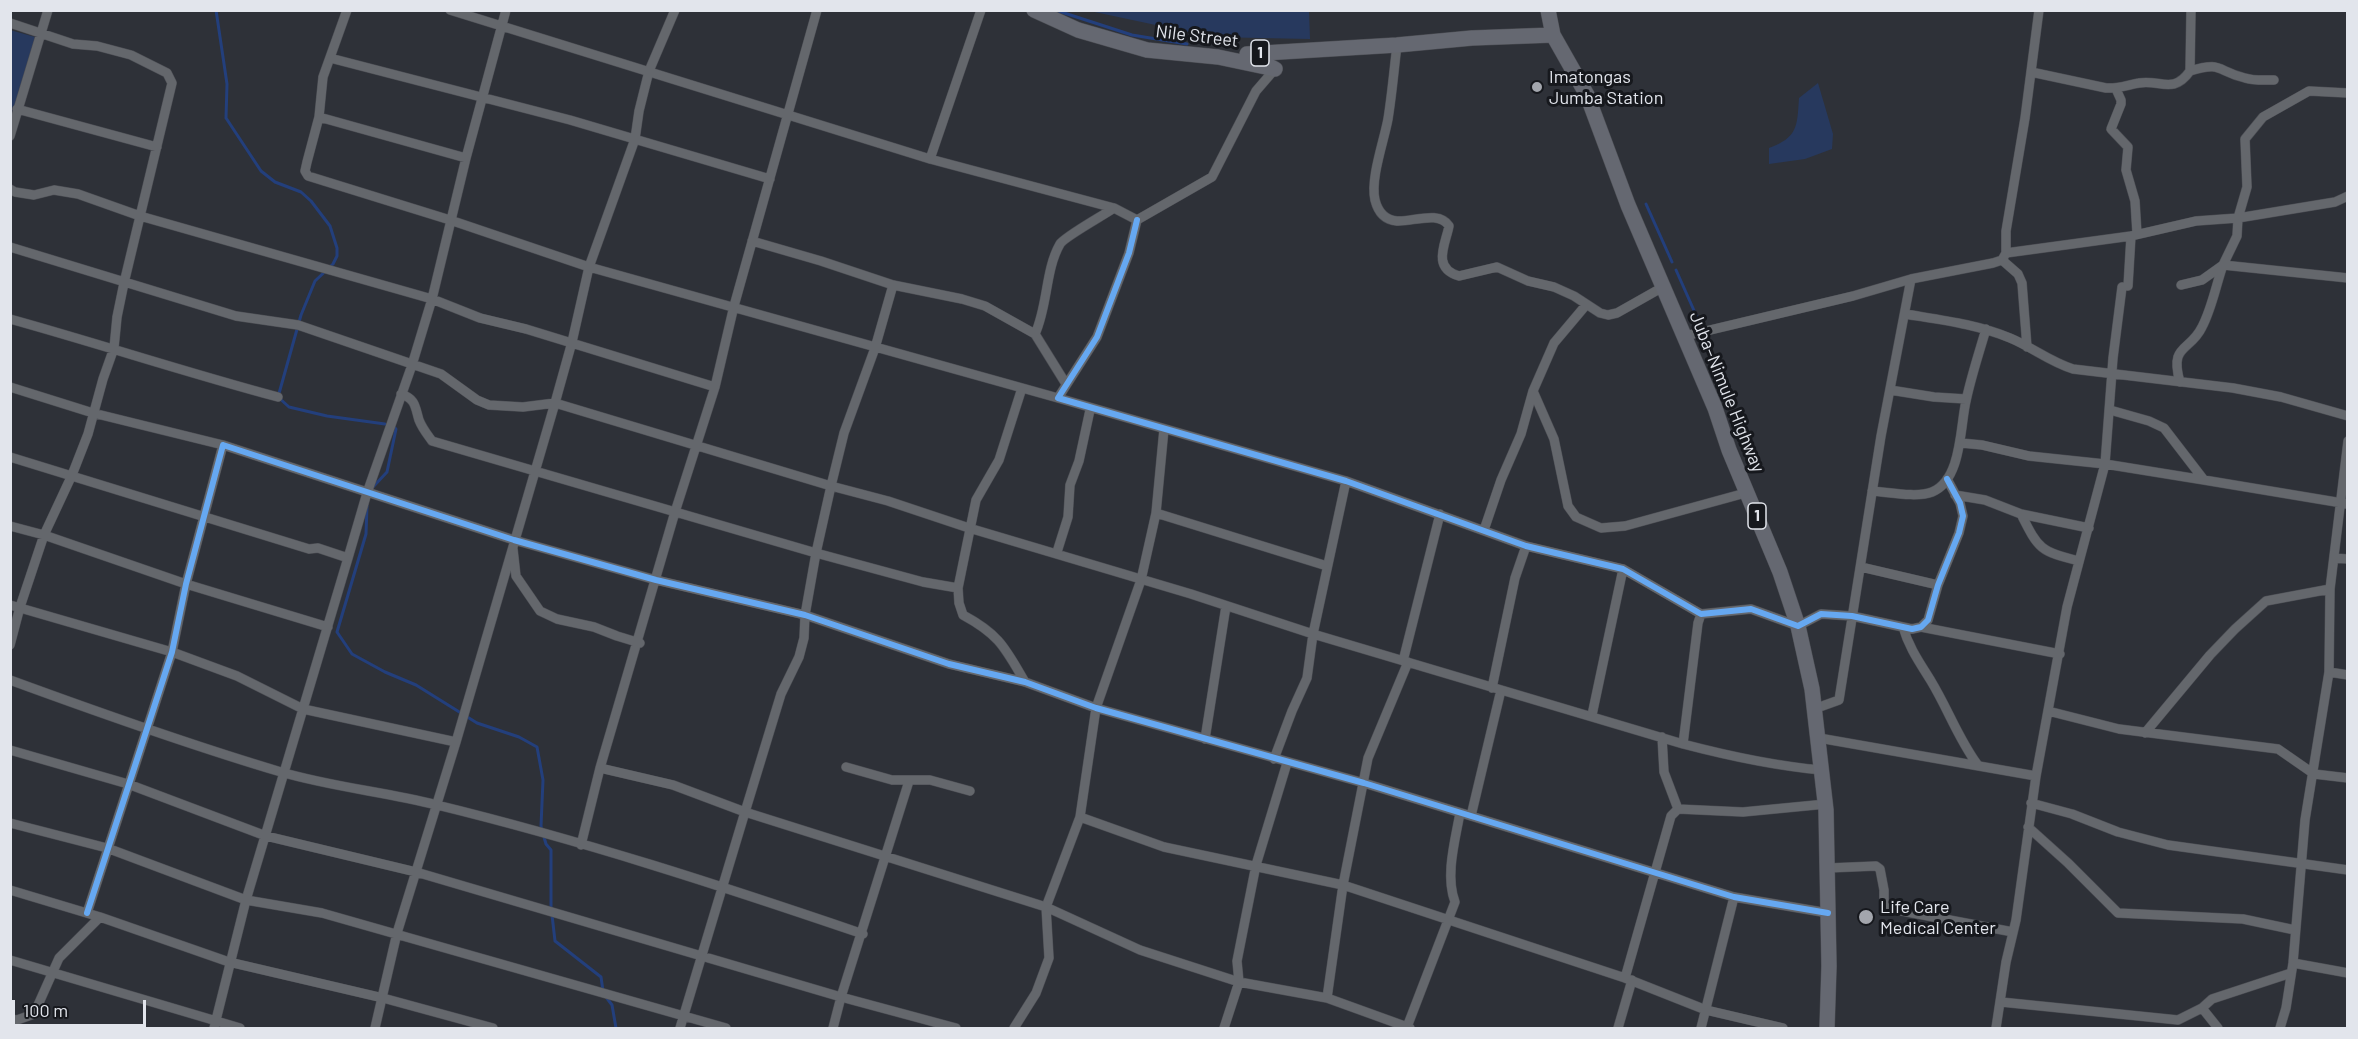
<!DOCTYPE html>
<meta charset="utf-8">
<style>
body{margin:0}
#map{position:relative;width:2358px;height:1039px;overflow:hidden;background:#2e3138;font-family:Barlow,sans-serif}
canvas{display:block}
.frame{position:absolute;inset:0;border:12px solid #e2e5ec;pointer-events:none}
.scale{position:absolute;left:12px;top:1000px;width:134px;height:27px;box-sizing:border-box;border:3px solid #e2e5ec;border-top:0;padding-left:8px;font-size:18px;line-height:21px;white-space:nowrap;color:#e2e5ec;-webkit-text-stroke:4px #16181d;paint-order:stroke}
</style>
<div id="map">
<canvas width="2358" height="1039"></canvas>
<div class="frame"></div>
<div class="scale">100 m</div>
</div>
<script>
const c = document.querySelector('canvas').getContext('2d');
c.lineJoin = 'round';
function fillPath(path, color) { c.fillStyle = color; c.fill(path, 'evenodd'); }
function trace(path, color, width, dash) { c.strokeStyle = color; c.lineWidth = width; c.lineCap = dash ? 'butt' : 'round'; c.setLineDash(dash || []); c.stroke(path); }
function label(font, color, halo, rows, align = 'center') {
  c.font = font + ' Barlow,sans-serif'; c.lineWidth = 6; c.setLineDash([]); c.textBaseline = 'middle'; c.strokeStyle = halo; c.fillStyle = color; for (const [text, x, y, turn = 0] of rows) {
    c.save(); c.translate(x, y); c.rotate((+turn || 0) * Math.PI / 180); c.textAlign = isNaN(turn) ? turn : align; if (halo) c.strokeText(text, 0, 0); c.fillText(text, 0, 0); c.restore();
  }
}
fillPath(new Path2D(`
 M 1090,11 L 1309,11 L 1310,39 L 1212,37 Z
 M 10,30 L 35,37 L 14,113 L 10,112 Z
 M 1818,83 L 1833,134 L 1832,149 L 1805,159 L 1769,164 L 1769,148 C 1798,137 1797,127 1799,98 Z`), '#27395e');
trace(new Path2D(`
 M 216,10 L 227,84 L 226,118 L 261,171 L 275,182 L 301,192 L 311,201 L 330,226 L 337,248 L 337,256 L 333,264 L 315,281 L 301,315 L 278,397 L 289,407 L 327,416 L 385,424
 M 1055,10 L 1132,35 L 1187,44
 M 1646,204 L 1672,262
 M 1676,270 L 1700,324
 M 373,487 L 387,472 L 396,429 L 394,427
 M 367,506 L 366,534 L 337,632 L 352,654 L 385,672 L 416,685 L 477,723 L 519,737 L 537,747 L 543,780 L 541,826 L 542,830
 M 544,837 L 546,844 L 551,850 L 551,909
 M 552,915 L 555,941 L 601,977 L 603,991
 M 606,997 L 612,1005 L 616,1028`), '#233f7c', 3);
const minor = new Path2D(`
 M 347,10 L 323,77 L 319,117 L 307,162 L 305,171 L 308,176 L 450,220 L 589,267 L 1058,398
 M 450,10 L 930,159 L 1114,208 L 1137,220 L 1212,177 L 1256,91 L 1275,69
 M 10,23 L 73,44 L 97,46 L 131,55 L 167,73 L 172,83 L 124,283 L 117,317 L 114,348 L 103,379 L 88,434 L 72,475 L 44,535 L 20,607 L 10,645
 M 1397,45 C 1394,70 1392,94 1388,119 C 1384,141 1370,179 1375,200 C 1378,212 1385,220 1397,221 C 1413,222 1439,210 1449,226 C 1446,243 1431,268 1459,276 L 1497,267 L 1528,281 L 1554,287 L 1574,296 L 1600,313 L 1608,315 L 1617,313 L 1663,287
 M 330,58 L 570,120 L 770,179
 M 2190,71 C 2223,61 2216,71 2245,78 C 2254,81 2264,80 2274,80
 M 2031,72 L 2106,88 C 2118,89 2127,85 2139,83 C 2160,79 2173,95 2190,71 L 2191,10
 M 2116,89 L 2121,100 L 2121,104 L 2111,129 L 2128,147 L 2126,170 L 2135,201 L 2137,234
 M 2348,93 L 2309,91 L 2263,117 L 2245,139 L 2247,187 L 2238,218 L 2237,236 L 2223,265 L 2348,278
 M 17,109 L 157,147
 M 319,117 L 466,158
 M 10,136 L 48,10
 M 930,159 L 981,10
 M 10,189 L 15,192 L 34,195 L 54,190 L 78,194 L 140,216 L 432,299 L 480,318 L 526,329 L 715,387
 M 1137,220 L 1129,253 L 1097,337 L 1058,398 L 1346,481 L 1526,546 L 1623,569 L 1701,614 L 1751,609 L 1798,626 L 1821,614 L 1852,616 L 1912,629 L 1921,627 L 1928,620 L 1938,585 L 1959,533 L 1963,516 L 1960,503 L 1947,479
 M 752,241 L 821,261 L 893,285 L 962,299 L 985,306 L 1035,334 L 1066,384
 M 10,247 L 236,316 L 298,325 L 441,374 L 477,400 L 489,405 L 523,407 L 555,403 L 831,486 L 888,501 L 969,528 L 1191,594 L 1313,634 L 1683,744 C 1729,756 1774,766 1822,770
 M 2006,253 L 2131,236 L 2196,221 L 2238,218 L 2335,202 L 2348,196
 M 2002,260 L 2018,274 L 2022,283 L 2027,347
 M 2128,286 L 2131,236
 M 1905,314 C 1941,320 1976,324 2010,338 C 2032,347 2050,362 2073,369 L 2233,388 L 2281,397 L 2348,416
 M 10,319 C 100,344 188,373 278,397
 M 1035,334 C 1048,306 1045,270 1060,244 C 1064,237 1104,215 1114,208
 M 1685,336 L 1853,296 L 1911,279 L 1993,263 L 2002,260 L 2006,253 L 2006,231 L 2025,118 L 2039,10
 M 2180,382 C 2169,344 2190,352 2202,327 C 2212,308 2216,285 2223,265 L 2202,280 L 2181,285
 M 10,387 L 93,413 L 223,445
 M 1022,388 L 999,460 L 976,500 L 958,588 L 959,603 L 963,615 C 1000,635 1005,648 1025,682
 M 1890,390 L 1934,397 L 1966,399
 M 1533,391 L 1554,439 L 1568,506 L 1576,517 L 1601,528 L 1625,526 L 1749,492
 M 401,394 C 416,399 415,407 419,420 C 422,428 427,434 432,441 L 816,553 L 923,582 L 958,588
 M 2110,410 L 2149,421 L 2164,428 L 2204,480 L 2348,504
 M 1164,429 L 1156,513 L 1141,580 L 1096,708 L 1080,817 L 1046,907 L 1140,950 L 1239,982 L 1327,998 L 1410,1028
 M 1961,443 L 1982,445 L 2029,456 L 2105,464 L 2204,480
 M 10,457 L 309,549 L 318,548 L 348,558
 M 1872,491 C 1888,492 1917,498 1932,492 C 1962,480 1960,426 1966,401 C 1971,377 1979,353 1986,329
 M 1955,495 L 1985,500 L 2021,514 L 2089,528
 M 1156,513 L 1327,566
 M 2021,514 C 2039,550 2040,551 2079,561
 M 10,526 L 44,535 L 186,584 L 328,627
 M 1484,530 L 1501,480 L 1521,434 L 1533,391 L 1554,343 L 1586,305
 M 513,549 L 516,576 L 540,611 L 557,619 L 594,627 L 617,636 L 640,643
 M 1057,552 L 1068,517 L 1070,485 L 1079,461 L 1090,410
 M 2334,558 L 2348,559
 M 1861,567 L 1938,585
 M 10,605 L 172,652 L 237,676 L 303,709 L 456,742
 M 1903,627 C 1909,648 1920,663 1931,681 C 1948,709 1958,738 1977,764
 M 1921,627 L 2060,654
 M 1403,661 L 1440,514
 M 2329,672 L 2348,675
 M 10,680 C 100,713 190,745 281,772 C 332,787 386,792 437,805 C 581,840 722,886 863,934
 M 1492,688 L 1515,578 L 1526,546
 M 1814,709 L 1839,700 L 1881,436 L 1911,279
 M 2048,711 L 2119,729 L 2278,749 L 2314,774 L 2348,778
 M 1592,715 L 1623,569
 M 2145,733 L 2210,655 L 2235,629 L 2266,601 L 2330,589
 M 1662,737 L 1664,772 L 1678,809
 M 1819,738 L 2036,776
 M 1205,739 L 1226,606
 M 1683,744 L 1698,623 L 1701,614
 M 10,750 L 128,784 L 266,836 L 416,872 L 841,997 L 956,1028
 M 1274,759 L 1292,711 L 1307,678 L 1313,634 L 1346,481
 M 846,767 L 892,780 L 930,780 L 970,791
 M 600,768 L 673,785 L 745,812 L 781,694 L 799,657 L 804,638 L 805,615 L 816,553 L 831,486 L 844,433 L 875,348 L 893,285
 M 2031,803 L 2072,814 L 2118,832 L 2168,845 L 2348,870
 M 1471,816 L 1501,690
 M 1080,817 L 1164,847 L 1343,885 L 1625,978 L 1706,1010 L 1783,1028
 M 10,823 L 107,848 L 246,900 L 322,913 L 726,1028
 M 2028,827 L 2068,863 L 2118,913 L 2243,919 L 2295,930
 M 581,845 L 600,768 L 675,512 L 715,387 L 734,306 L 817,10
 M 1828,868 L 1876,866 L 1880,869 L 1884,890 L 1884,905 L 1886,908 L 2013,932
 M 10,890 L 100,917 L 229,962 L 383,998 L 493,1028
 M 87,913 L 172,652 L 186,584 L 223,445 L 514,540 L 656,580 L 805,615 L 949,664 L 1025,682 L 1096,708 L 1364,783 L 1734,897 L 1828,913
 M 10,960 L 240,1028
 M 2293,963 L 2348,973
 M 1625,978 L 1671,816 L 1678,809 L 1743,812 L 1826,804
 M 1327,998 L 1343,885 L 1368,758 L 1408,662
 M 2001,1002 L 2178,1020 L 2202,1008 L 2212,999 L 2291,973
 M 2202,1008 L 2218,1028
 M 10,1019 L 17,1020 L 34,1014 L 59,958 L 100,917
 M 1407,1027 L 1455,902 C 1445,876 1455,841 1460,813
 M 214,1028 L 246,900 L 348,558 L 367,493 L 412,365 L 432,299 L 466,158 L 506,10
 M 375,1028 L 397,933 L 456,742 L 555,403 L 572,342 L 589,267 L 635,139 L 639,111 L 649,71 L 675,10
 M 680,1028 L 745,812 L 1046,907 L 1049,958 L 1036,993 L 1014,1028
 M 833,1028 L 841,997 L 909,781
 M 1224,1028 L 1239,982 L 1237,961 L 1256,865 L 1287,763
 M 1618,1028 L 1632,980
 M 1701,1028 L 1734,897
 M 1996,1028 L 2006,962 L 2016,920 L 2036,776 L 2067,607 L 2105,464 L 2113,358 L 2122,287
 M 2280,1028 L 2286,1008 L 2293,963 L 2305,820 L 2329,672 L 2330,589 L 2348,441`);
const primary = new Path2D(`
 M 1034,10 L 1078,30 L 1147,50 L 1218,57 L 1275,69 L 1247,54 L 1397,45 L 1472,38 L 1553,35
 M 1548,10 L 1553,35 L 1587,95 L 1628,205 L 1715,408 L 1729,450 L 1780,572 L 1798,626 L 1812,689 L 1826,810 L 1829,966 L 1827,1028`);
trace(minor, '#4c4e54', 10);
trace(primary, '#4c4e54', 16);
trace(minor, '#64676c', 9);
trace(primary, '#656871', 15);
trace(new Path2D(`
 M 1137,220 L 1129,253 L 1097,337 L 1058,398 L 1346,481 L 1526,546 L 1623,569 L 1701,614 L 1751,609 L 1798,626 L 1821,614 L 1852,616 L 1912,629 L 1921,627 L 1928,620 L 1938,585 L 1959,533 L 1963,516 L 1960,503 L 1947,479
 M 87,913 L 172,652 L 186,584 L 223,445 L 514,540 L 656,580 L 805,615 L 949,664 L 1025,682 L 1096,708 L 1364,783 L 1734,897 L 1828,913`), '#66a8f1', 6);
for (const [x, y, r, color] of [
 [1537,87,6,"#a3a6ad"],
 [1866,917,8,"#a3a6ad"]
]) { const dot = new Path2D(); dot.arc(x, y, r, 0, 2 * Math.PI); c.fillStyle = color; c.fill(dot); trace(dot, '#16181d', 2); }
for (const [x, y, w] of [
 [1260,53,18],
 [1757,516,18]
]) { const box = new Path2D(); box.roundRect(x - w / 2, y - 13, w, 26, 4.5); c.fillStyle = '#16181d'; c.fill(box); trace(box, '#e2e5ec', 1.5); }
label('bold 16px', '#e2e5ec', null, [
 ["1",1260,53],
 ["1",1757,516]
]);
label('18px', '#e2e5ec', '#16181d', [
 ["Nile Street",1197,36,7],
 ["Juba–Nimule Highway",1727,392,68]
]);
label('18px', '#e2e5ec', '#16181d', [
 ["Imatongas",1549,77],
 ["Jumba Station",1549,98],
 ["Life Care",1880,907],
 ["Medical Center",1880,928]
], 'left');
</script>
